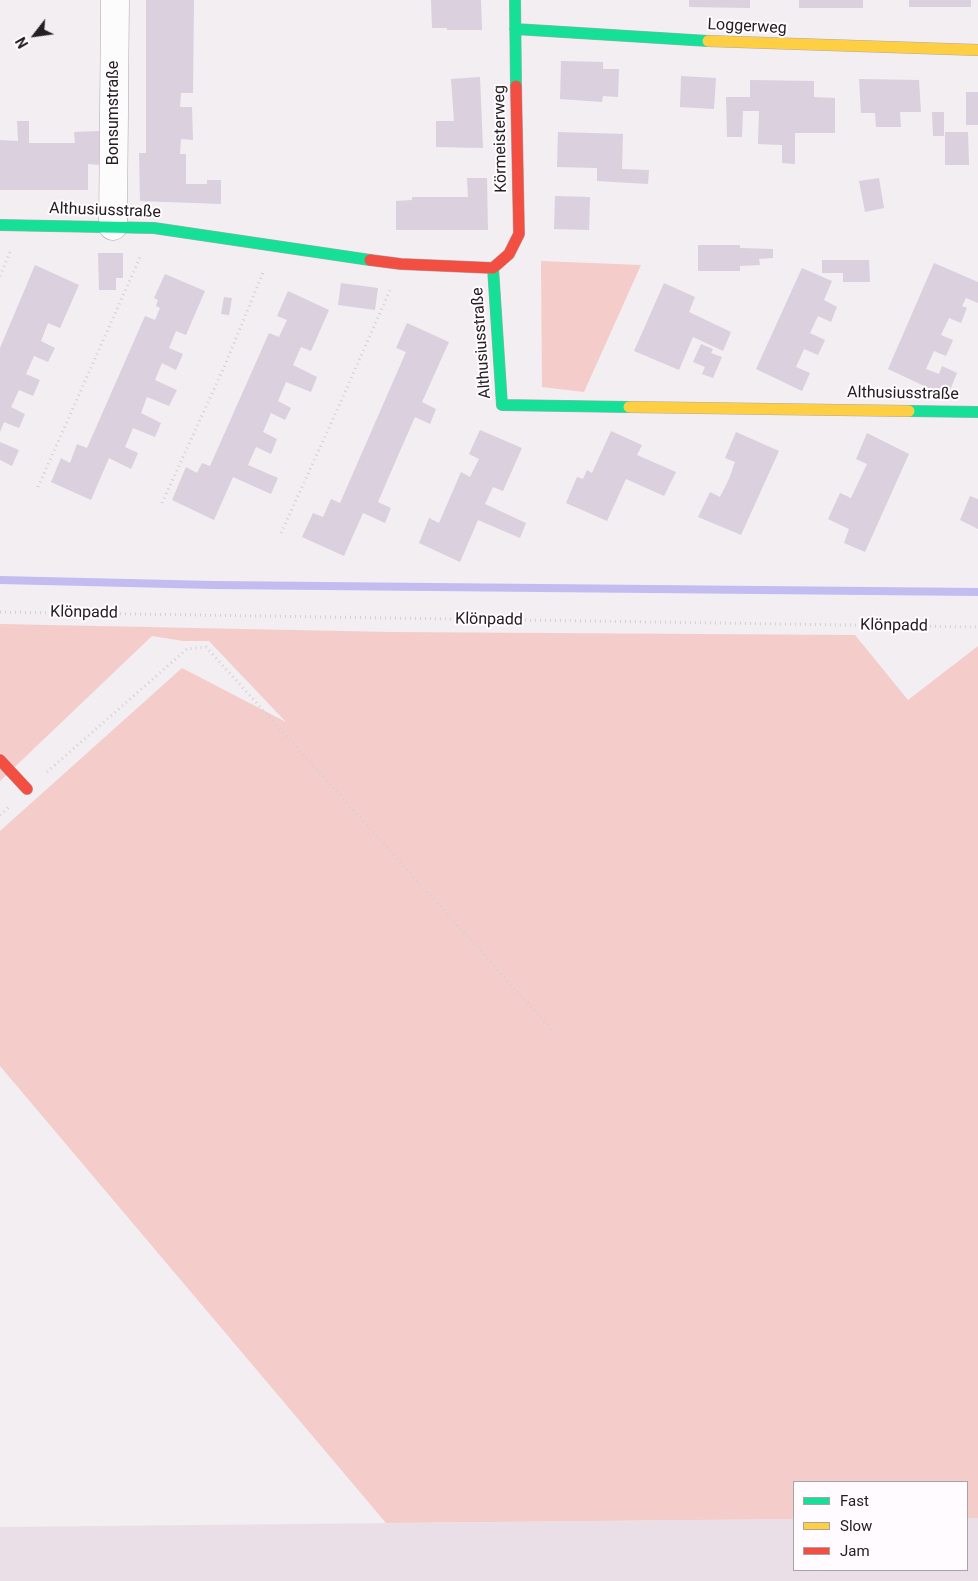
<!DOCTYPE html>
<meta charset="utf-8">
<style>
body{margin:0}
#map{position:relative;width:978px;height:1581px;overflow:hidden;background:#f3eef1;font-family:Roboto,sans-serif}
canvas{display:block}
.legend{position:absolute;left:793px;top:1481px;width:175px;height:90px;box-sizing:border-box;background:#fffbfe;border:1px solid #a7a3a6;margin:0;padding:6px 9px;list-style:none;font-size:15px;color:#232022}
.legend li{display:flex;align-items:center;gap:10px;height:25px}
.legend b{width:25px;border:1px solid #a7a3a6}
.north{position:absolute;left:10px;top:10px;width:50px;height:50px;-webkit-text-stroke:4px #fffbfe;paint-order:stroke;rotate:240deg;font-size:14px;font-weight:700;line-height:20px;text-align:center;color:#232022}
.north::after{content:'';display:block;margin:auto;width:18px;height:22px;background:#232022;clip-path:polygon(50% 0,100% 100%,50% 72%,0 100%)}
</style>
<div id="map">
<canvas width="978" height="1581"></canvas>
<ul class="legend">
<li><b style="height:6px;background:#16e098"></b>Fast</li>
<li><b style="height:6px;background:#ffcf43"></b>Slow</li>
<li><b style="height:6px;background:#f24e42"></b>Jam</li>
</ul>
<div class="north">N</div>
</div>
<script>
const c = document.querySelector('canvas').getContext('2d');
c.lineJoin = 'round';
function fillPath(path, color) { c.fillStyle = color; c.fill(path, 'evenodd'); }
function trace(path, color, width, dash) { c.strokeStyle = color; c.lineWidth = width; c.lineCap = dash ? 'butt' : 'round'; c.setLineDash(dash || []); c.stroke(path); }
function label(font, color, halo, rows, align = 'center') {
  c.font = font + ' Roboto,sans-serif'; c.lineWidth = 4; c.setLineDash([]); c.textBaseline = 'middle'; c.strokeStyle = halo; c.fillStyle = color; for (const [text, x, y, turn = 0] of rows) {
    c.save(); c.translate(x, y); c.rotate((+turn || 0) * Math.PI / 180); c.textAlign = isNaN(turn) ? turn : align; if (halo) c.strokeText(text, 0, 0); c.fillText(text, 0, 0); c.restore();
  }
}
fillPath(new Path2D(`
 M 967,1518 L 978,1518 L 978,1581 L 0,1581 L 0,1527 L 794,1519 L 794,1570 L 967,1570 Z`), '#ebdfe7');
fillPath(new Path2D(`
 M 541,261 L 641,265 L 584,392 L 542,387 Z
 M 0,624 L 391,632 L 855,635 L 908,700 L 978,646 L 978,1518 L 967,1518 L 967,1482 L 794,1482 L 794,1519 L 386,1523 L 0,1066 L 0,831 L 182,668 L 286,722 L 209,641 L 183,641 L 152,636 L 0,781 Z`), '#f4ccca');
trace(new Path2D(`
 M 0,580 L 213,585 L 978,592`), '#c2bcf0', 8);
fillPath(new Path2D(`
 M 146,0 L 194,0 L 193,93 L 181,93 L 180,107 L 192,107 L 193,140 L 181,139 L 180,154 L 186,154 L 186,184 L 207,184 L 207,180 L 221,180 L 221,204 L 140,201 L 139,153 L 146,153 Z
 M 431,0 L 481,0 L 482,30 L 447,30 L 447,28 L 432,28 Z
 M 689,0 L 750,0 L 750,8 L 689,7 Z
 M 799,0 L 863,0 L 863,8 L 799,8 Z
 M 909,0 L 971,0 L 971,7 L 909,7 Z
 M 561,61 L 603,62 L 603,69 L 619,69 L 618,97 L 603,96 L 602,102 L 560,99 Z
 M 681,76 L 716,78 L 714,109 L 680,107 Z
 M 480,77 L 483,148 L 436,147 L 436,121 L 454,121 L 451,79 Z
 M 859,79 L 919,80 L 921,112 L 900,112 L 901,127 L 876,127 L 875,113 L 861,113 Z
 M 750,80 L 814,81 L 814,97 L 835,98 L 835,133 L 795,133 L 795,164 L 782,163 L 782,145 L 758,144 L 759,111 L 743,111 L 742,137 L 727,137 L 726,97 L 750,97 Z
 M 966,92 L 978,92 L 978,125 L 966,125 Z
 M 932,112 L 944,112 L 944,136 L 933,136 Z
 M 17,121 L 29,121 L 29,143 L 75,143 L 74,132 L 99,131 L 100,165 L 88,164 L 88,190 L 0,190 L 0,140 L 18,141 Z
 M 558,132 L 623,134 L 622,169 L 649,170 L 648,184 L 597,181 L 597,168 L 557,167 Z
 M 945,132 L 968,132 L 969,165 L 945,165 Z
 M 467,178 L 487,178 L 488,230 L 396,230 L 396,201 L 412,200 L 412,197 L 468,197 Z
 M 879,178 L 884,208 L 865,212 L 859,181 Z
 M 555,196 L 590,197 L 589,230 L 554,229 Z
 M 698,245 L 740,245 L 740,248 L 773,249 L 773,258 L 759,259 L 760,265 L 740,266 L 740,271 L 698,271 Z
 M 98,253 L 123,253 L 123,278 L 116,278 L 116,290 L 99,290 Z
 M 822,260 L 869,260 L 870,282 L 843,282 L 843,273 L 822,273 Z
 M 934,263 L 978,282 L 978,303 L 966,298 L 962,306 L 967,308 L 961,323 L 949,318 L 941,335 L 953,340 L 946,356 L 934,351 L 926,369 L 939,374 L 942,366 L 957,373 L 950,390 L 933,390 L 888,369 Z
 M 35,265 L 79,285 L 60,328 L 48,323 L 41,341 L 55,348 L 48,362 L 34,356 L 26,374 L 40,380 L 33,396 L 19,390 L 11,407 L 25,414 L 19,428 L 4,422 L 0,432 L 0,348 Z
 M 802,268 L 832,281 L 824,300 L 837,307 L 831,322 L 818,316 L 810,333 L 825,340 L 818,355 L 804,349 L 796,367 L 810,373 L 802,391 L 756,369 Z
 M 165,274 L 205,291 L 186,335 L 176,331 L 169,348 L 183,354 L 176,370 L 162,363 L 155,380 L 177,390 L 169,406 L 147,397 L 141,413 L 161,423 L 155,437 L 133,428 L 125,447 L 138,453 L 131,469 L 109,458 L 91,500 L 51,482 L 61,458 L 70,463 L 77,444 L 87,448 L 145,316 L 155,320 L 160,308 L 156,306 L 158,300 L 154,298 Z
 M 341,283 L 378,288 L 375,310 L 338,305 Z
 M 664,283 L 695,297 L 689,312 L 731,332 L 723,351 L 693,337 L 679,370 L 634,351 Z
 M 288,291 L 329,310 L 311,351 L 301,347 L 293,365 L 317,377 L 311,392 L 286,382 L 278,401 L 291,408 L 285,420 L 271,413 L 263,432 L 277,439 L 271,454 L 256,447 L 248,465 L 278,478 L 271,494 L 233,477 L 214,520 L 172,500 L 186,467 L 197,473 L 202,463 L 210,466 L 269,333 L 279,337 L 287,320 L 277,316 Z
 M 224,297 L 232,298 L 229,315 L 221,314 Z
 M 407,323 L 449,342 L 422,402 L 436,409 L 430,424 L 415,417 L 400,451 L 378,502 L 391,508 L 385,523 L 363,513 L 344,556 L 302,537 L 313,513 L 323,517 L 331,499 L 340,503 L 406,352 L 396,348 Z
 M 701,344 L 713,349 L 711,353 L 722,357 L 713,378 L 702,374 L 705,367 L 693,362 Z
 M 480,430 L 522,448 L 503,491 L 493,487 L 485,504 L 526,523 L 520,538 L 478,520 L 460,562 L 419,543 L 429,518 L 439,523 L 461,472 L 470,477 L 479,459 L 469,454 Z
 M 611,431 L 642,445 L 637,455 L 676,472 L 664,496 L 626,479 L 607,521 L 566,503 L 577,477 L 583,479 L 587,470 L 592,473 Z
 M 736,432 L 779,451 L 741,535 L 698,517 L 710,492 L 720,497 L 729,479 L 735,462 L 725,458 Z
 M 867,433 L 909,454 L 865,552 L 844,543 L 849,529 L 828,519 L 840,493 L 851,498 L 867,464 L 856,459 Z
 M 0,442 L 19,450 L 12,466 L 0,460 Z
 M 970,496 L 978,499 L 978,529 L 960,520 Z`), '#dad0de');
const street = new Path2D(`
 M 113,226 L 115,0`);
const fast = new Path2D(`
 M 515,0 L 516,86
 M 515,29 L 708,41
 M 0,225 L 154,228 L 370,260
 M 493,268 L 502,405 L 629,407
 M 909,411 L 978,412`);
const slow = new Path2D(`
 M 708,41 L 978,50
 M 629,407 L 909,411`);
const jam = new Path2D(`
 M 370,260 L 401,264 L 493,268 L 509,254 L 519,234 L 516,86
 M 0,760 L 27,789`);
trace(street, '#aba8aa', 29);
trace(fast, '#aba8aa', 12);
trace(slow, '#aba8aa', 12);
trace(jam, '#aba8aa', 12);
trace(new Path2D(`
 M 0,276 L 10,252
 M 38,487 L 141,255
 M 162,503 L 225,365 L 264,270
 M 281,533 L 338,408 L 390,290
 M 0,612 L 978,627
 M 47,772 L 187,649 L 206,647 L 552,1030
 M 0,815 L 9,807`), '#d2d1d2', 3, [1, 4]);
trace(street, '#fdfcfd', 28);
trace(fast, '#16e098', 11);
trace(slow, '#ffcf43', 11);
trace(jam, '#f24e42', 11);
label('16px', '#232022', '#fffbfe', [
 ["Loggerweg",747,27,3],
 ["Bonsumstraße",114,113,-90],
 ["Körmeisterweg",501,139,-91],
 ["Althusiusstraße",105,211,2],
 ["Althusiusstraße",482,343,-94],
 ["Althusiusstraße",903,394,1],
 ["Klönpadd",84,613,1],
 ["Klönpadd",489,620,1],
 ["Klönpadd",894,626,1]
]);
</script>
